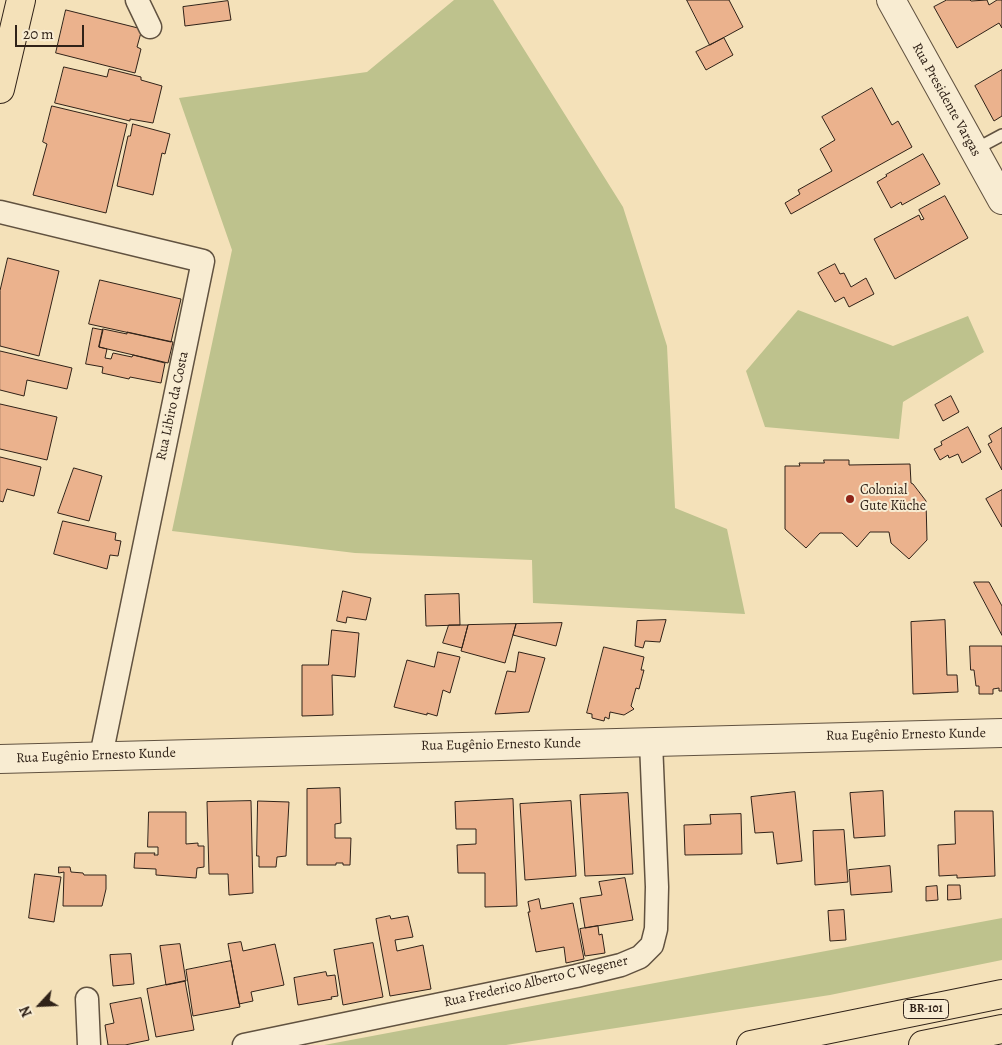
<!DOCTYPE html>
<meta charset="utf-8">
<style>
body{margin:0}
#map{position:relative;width:1002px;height:1045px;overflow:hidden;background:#f4e1b9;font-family:Alegreya,serif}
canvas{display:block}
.north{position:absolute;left:15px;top:980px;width:50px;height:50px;-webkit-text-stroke:4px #f8ecd2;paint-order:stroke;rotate:245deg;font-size:14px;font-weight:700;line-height:20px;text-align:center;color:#302218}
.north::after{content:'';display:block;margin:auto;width:18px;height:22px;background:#302218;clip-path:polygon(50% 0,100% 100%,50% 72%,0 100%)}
.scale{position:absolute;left:15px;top:25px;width:69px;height:22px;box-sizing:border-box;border:2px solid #302218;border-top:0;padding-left:6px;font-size:15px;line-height:18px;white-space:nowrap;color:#302218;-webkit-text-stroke:4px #f8ecd2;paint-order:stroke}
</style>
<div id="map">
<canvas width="1002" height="1045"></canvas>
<div class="north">N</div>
<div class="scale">20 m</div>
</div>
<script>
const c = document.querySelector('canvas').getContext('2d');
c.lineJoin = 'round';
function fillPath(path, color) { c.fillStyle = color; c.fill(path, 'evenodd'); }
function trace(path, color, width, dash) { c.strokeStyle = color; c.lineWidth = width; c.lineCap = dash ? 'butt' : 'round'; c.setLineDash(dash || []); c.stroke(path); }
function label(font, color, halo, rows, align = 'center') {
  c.font = font + ' Alegreya,serif'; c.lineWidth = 4; c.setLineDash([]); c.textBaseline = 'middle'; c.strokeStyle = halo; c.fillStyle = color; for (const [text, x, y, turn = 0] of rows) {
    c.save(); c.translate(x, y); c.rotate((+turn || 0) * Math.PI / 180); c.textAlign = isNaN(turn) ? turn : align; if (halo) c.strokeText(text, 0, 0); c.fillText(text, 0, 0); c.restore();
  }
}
fillPath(new Path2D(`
 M 454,0 L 493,0 L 623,207 L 667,346 L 675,508 L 727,529 L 745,614 L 533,603 L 532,560 L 355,553 L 172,531 L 232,250 L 179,98 L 367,72 Z
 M 798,310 L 893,346 L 968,316 L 984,352 L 903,402 L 899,439 L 765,427 L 746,371 Z
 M 1002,918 L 1002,960 L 830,995 L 506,1045 L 324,1045 Z`), '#bec28d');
const building = new Path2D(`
 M 687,0 L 729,0 L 743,27 L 710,45 Z
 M 947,0 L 970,0 L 971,1 L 987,0 L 989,5 L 997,0 L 1002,0 L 1002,28 L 999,23 L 957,48 L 934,7 Z
 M 228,1 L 231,20 L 185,26 L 183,7 Z
 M 66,10 L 142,29 L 137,47 L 141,49 L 135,73 L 56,53 Z
 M 724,38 L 733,55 L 706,70 L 696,52 Z
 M 64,67 L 107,77 L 109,69 L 141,77 L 141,80 L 162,86 L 153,123 L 130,119 L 130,121 L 55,103 Z
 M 1002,70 L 1002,116 L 994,121 L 975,86 Z
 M 872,88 L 892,125 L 898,121 L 912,147 L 791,214 L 785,203 L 800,194 L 798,190 L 832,171 L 820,149 L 835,140 L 822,117 Z
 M 52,106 L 127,124 L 106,213 L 33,195 L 47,144 L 43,142 Z
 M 133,124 L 170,134 L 165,154 L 162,153 L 153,195 L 117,186 L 128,136 L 130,136 Z
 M 923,154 L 940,184 L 902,205 L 901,202 L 891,208 L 877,182 L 887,176 L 886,175 Z
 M 945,196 L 968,238 L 895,279 L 874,239 L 919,215 L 921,220 L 924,219 L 919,210 Z
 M 8,258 L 59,271 L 39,356 L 0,346 L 0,291 Z
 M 835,264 L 840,274 L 844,273 L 851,287 L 866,278 L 874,294 L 849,307 L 844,297 L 835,302 L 818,273 Z
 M 100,280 L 181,299 L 171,342 L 89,324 Z
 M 93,328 L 103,330 L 99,347 L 107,349 L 105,358 L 111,359 L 113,353 L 132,357 L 133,355 L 165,363 L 161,383 L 130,377 L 129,379 L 102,373 L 103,367 L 86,364 Z
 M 103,329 L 127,334 L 127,332 L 173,342 L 168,363 L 99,347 Z
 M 0,351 L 72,368 L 67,389 L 27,380 L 24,396 L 0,390 Z
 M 951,396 L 959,412 L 943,421 L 935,405 Z
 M 0,404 L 57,417 L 47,460 L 0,449 Z
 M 968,427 L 981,452 L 962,463 L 958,454 L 949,458 L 948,455 L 940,460 L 934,449 L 942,445 L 941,442 Z
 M 1002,428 L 1002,470 L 988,444 L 992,442 L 989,436 Z
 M 0,457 L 41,467 L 34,496 L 7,489 L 3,502 L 0,501 Z
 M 824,460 L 849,460 L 849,465 L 910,464 L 911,483 L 913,484 L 926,501 L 927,540 L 909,559 L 891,543 L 889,532 L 870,532 L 857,547 L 842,533 L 820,533 L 806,548 L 785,529 L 785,466 L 800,466 L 799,463 L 824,463 Z
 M 74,468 L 102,476 L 89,521 L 58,513 Z
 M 1002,490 L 1002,527 L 986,499 Z
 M 63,521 L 116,533 L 115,540 L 121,541 L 118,556 L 110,555 L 107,569 L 54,554 Z
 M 974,582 L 989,582 L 1002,606 L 1002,635 Z
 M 343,591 L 371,598 L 366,620 L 347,617 L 346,623 L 337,621 Z
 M 459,594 L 460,625 L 426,626 L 425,595 Z
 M 666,620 L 660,642 L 645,641 L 643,648 L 635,646 L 637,621 Z
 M 945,620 L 947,675 L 957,675 L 958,692 L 913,694 L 911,622 Z
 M 562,623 L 556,646 L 513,635 L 516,624 Z
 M 516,624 L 505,663 L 461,651 L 468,625 Z
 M 449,625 L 468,625 L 462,648 L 443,643 Z
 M 332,630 L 359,633 L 355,677 L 332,675 L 333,715 L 302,716 L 302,665 L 328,665 Z
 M 970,646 L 1002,646 L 1002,691 L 999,691 L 999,688 L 993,689 L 993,694 L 979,694 L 979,686 L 976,686 L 974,670 L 971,670 Z
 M 604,647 L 644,657 L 641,670 L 644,670 L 639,689 L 636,688 L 631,706 L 634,709 L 624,715 L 610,712 L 609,719 L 605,717 L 604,721 L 592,718 L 592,714 L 587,713 Z
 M 438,652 L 460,657 L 450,693 L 443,690 L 437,716 L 427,713 L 427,715 L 394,707 L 407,660 L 434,667 Z
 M 519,652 L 545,658 L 529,712 L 495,714 L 507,671 L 515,672 Z
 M 340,788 L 341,823 L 335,824 L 335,838 L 351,838 L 350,865 L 343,865 L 343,863 L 336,863 L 336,865 L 307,865 L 307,789 Z
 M 883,791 L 885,836 L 854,838 L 850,793 Z
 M 795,792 L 802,861 L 777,864 L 773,832 L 755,833 L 751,797 Z
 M 628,793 L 633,874 L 585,876 L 580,795 Z
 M 513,799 L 517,906 L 485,907 L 485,873 L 458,873 L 457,845 L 476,844 L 476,829 L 456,829 L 455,802 Z
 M 251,801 L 253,893 L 229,895 L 228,874 L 209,874 L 207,802 Z
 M 258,801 L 289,802 L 286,856 L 277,857 L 276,867 L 259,867 L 259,856 L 257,856 Z
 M 571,801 L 576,876 L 525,880 L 520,804 Z
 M 955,811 L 993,811 L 995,876 L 957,878 L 957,875 L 939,876 L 938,845 L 955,844 Z
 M 149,812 L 186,812 L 186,844 L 198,843 L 198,846 L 204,846 L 204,867 L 197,868 L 196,878 L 156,875 L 156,869 L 134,868 L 135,853 L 155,853 L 154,855 L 158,855 L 158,847 L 148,847 Z
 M 741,814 L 742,854 L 685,855 L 684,825 L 711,824 L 710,815 Z
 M 844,830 L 848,882 L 815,885 L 813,831 Z
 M 890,866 L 892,892 L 851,895 L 849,870 Z
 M 59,867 L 70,867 L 71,872 L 83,873 L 84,875 L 106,875 L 106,889 L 102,906 L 63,906 L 64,872 L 59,873 Z
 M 35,874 L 61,877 L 54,922 L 29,918 Z
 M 625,878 L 633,920 L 585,928 L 580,898 L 602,895 L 599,882 Z
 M 948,885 L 960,885 L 961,899 L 948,900 Z
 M 937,886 L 938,900 L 926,901 L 926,887 Z
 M 539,899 L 541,909 L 573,903 L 584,959 L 566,963 L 564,947 L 536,952 L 528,912 L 530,912 L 528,902 Z
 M 844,910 L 846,940 L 830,941 L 828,911 Z
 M 390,916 L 391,919 L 408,916 L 413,937 L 395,940 L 397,951 L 423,945 L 431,989 L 390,996 L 376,919 Z
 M 598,926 L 599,935 L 602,934 L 605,953 L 585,956 L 580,929 Z
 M 241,942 L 243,951 L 275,944 L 284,985 L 251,992 L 253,1001 L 239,1004 L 228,944 Z
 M 373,943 L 383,997 L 343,1005 L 334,950 Z
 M 180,944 L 186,981 L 166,985 L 160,946 Z
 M 131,954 L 134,984 L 113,986 L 110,955 Z
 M 231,961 L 240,1007 L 193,1016 L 186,970 Z
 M 326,972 L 327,976 L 335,975 L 338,996 L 331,997 L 332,999 L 298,1005 L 294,978 Z
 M 185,981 L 194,1030 L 156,1037 L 147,989 Z
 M 141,998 L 149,1040 L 125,1045 L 108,1045 L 105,1025 L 114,1023 L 110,1004 Z`);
fillPath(building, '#ebb28d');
trace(building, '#302218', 1);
const service = new Path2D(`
 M 974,150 L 1002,135`);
const minor = new Path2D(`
 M 137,0 L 150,27
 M 0,212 L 203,261 L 101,756
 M 87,999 L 89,1045
 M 244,1045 L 576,976 L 621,965 L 640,957 L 652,945 L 656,929 L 657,887 L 651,742`);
const tertiary = new Path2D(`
 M 891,0 L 1002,200
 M 0,759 L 1002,733`);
const primary = new Path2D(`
 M 0,89 L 21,0`);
const motorway = new Path2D(`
 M 751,1045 L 1002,994
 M 923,1045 L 1002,1029`);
trace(service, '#615240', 14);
trace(minor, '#615240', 25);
trace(tertiary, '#615240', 30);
trace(primary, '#302218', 30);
trace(motorway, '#302218', 30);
trace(service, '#f8ecd2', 11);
trace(minor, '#f8ecd2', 22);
trace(tertiary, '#f8ecd2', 28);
trace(primary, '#f4e1b9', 28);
trace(motorway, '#f4e1b9', 28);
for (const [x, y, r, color] of [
 [850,499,5,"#8f2418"]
]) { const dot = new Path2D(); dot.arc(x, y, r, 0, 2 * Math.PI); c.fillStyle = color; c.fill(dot); trace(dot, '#f8ecd2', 2); }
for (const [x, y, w] of [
 [926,1009,45]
]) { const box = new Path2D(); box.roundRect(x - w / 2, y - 9.5, w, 19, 4); c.fillStyle = '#f8ecd2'; c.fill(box); trace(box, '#302218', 1); }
label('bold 12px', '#302218', null, [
 ["BR-101",926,1009]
]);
label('14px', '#302218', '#f8ecd2', [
 ["Rua Presidente Vargas",946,100,61],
 ["Rua Libiro da Costa",173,406,-78],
 ["Rua Eugênio Ernesto Kunde",906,735,-1],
 ["Rua Eugênio Ernesto Kunde",501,745,-1],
 ["Rua Eugênio Ernesto Kunde",96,756,-2],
 ["Rua Frederico Alberto C Wegener",536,982,-13]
]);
label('14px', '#302218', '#f8ecd2', [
 ["Colonial",860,491],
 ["Gute Küche",860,507]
], 'left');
</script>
